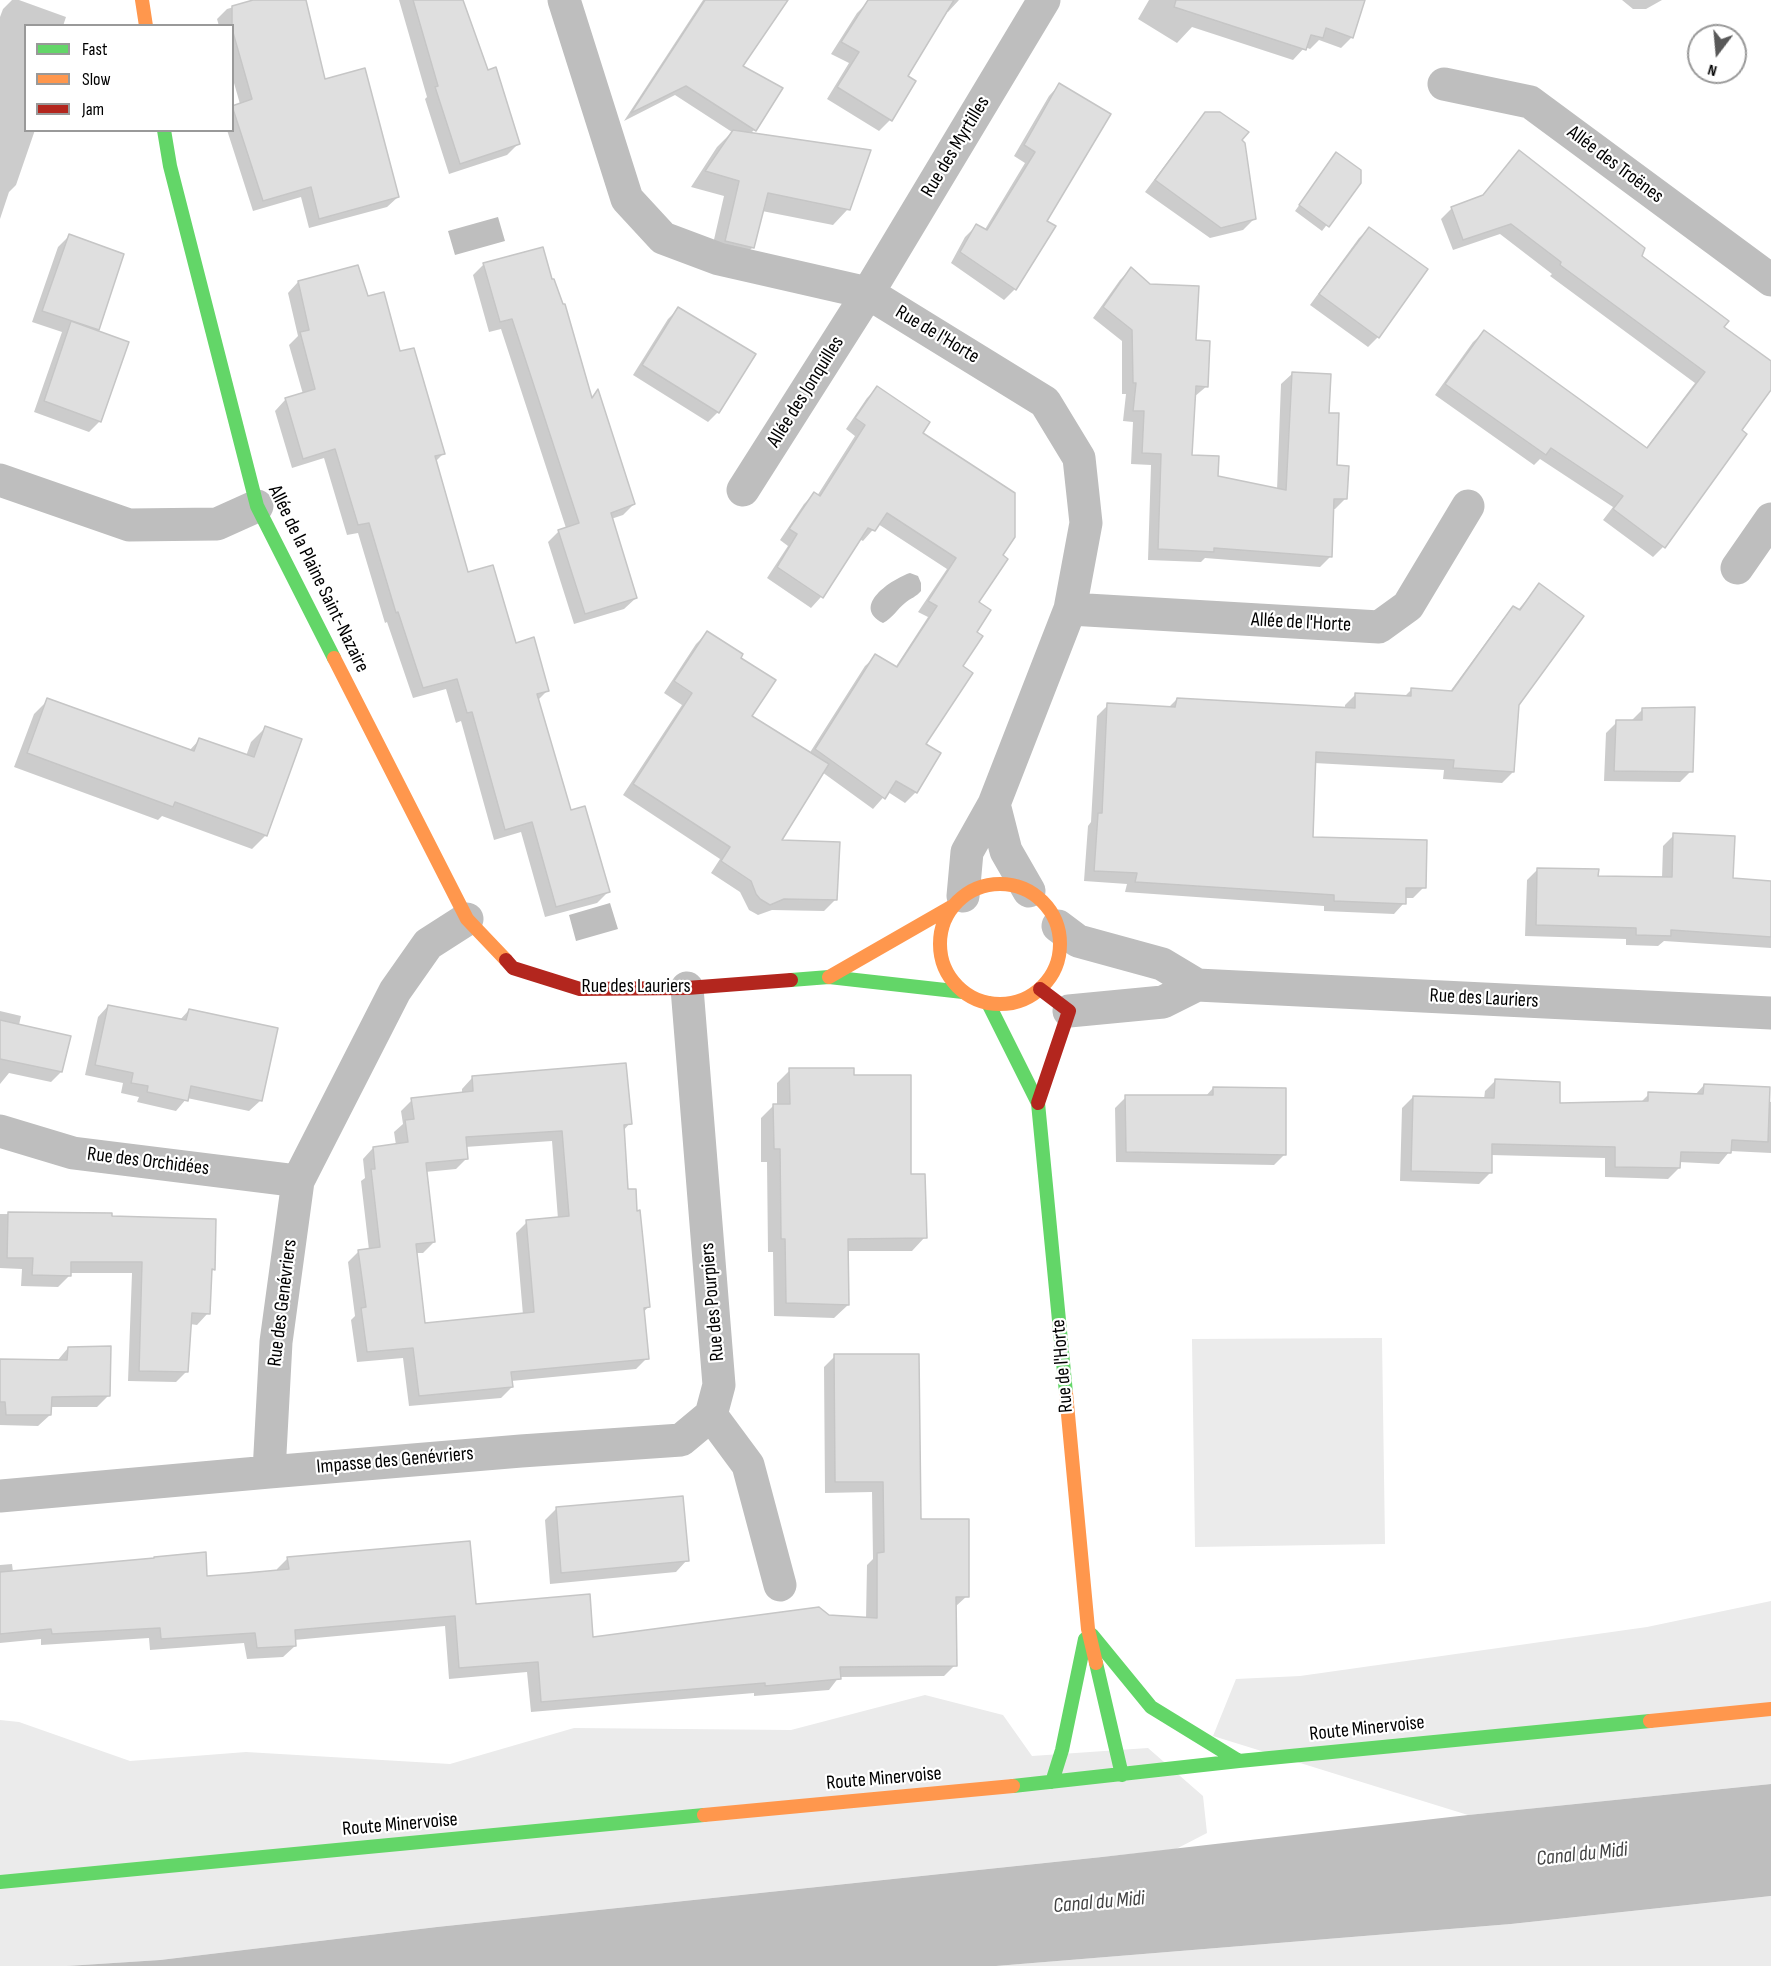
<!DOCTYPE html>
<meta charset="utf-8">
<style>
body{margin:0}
#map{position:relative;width:1771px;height:1966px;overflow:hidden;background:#fff;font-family:"Sofia Sans Condensed",sans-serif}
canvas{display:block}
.legend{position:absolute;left:24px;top:24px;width:210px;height:108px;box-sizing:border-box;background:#fff;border:2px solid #999;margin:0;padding:8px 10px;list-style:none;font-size:18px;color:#000}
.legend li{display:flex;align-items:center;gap:12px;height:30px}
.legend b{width:30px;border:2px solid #999}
.north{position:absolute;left:1687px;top:24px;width:60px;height:60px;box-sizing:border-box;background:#fff;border:2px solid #999;border-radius:50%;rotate:196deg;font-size:16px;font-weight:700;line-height:24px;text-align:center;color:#000}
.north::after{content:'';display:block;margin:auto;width:21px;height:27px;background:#595959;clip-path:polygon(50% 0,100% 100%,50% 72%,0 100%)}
</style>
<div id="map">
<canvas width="1771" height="1966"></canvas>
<ul class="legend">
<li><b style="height:8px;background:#63d668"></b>Fast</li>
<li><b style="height:8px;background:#ff974d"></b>Slow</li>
<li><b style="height:8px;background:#b3261e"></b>Jam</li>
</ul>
<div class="north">N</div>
</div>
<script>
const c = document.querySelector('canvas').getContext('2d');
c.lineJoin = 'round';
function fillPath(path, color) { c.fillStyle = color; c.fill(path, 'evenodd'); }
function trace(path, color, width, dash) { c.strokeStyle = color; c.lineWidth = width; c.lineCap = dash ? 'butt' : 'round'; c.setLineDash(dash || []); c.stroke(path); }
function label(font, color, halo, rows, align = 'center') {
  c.font = font + ' "Sofia Sans Condensed",sans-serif'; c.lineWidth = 4.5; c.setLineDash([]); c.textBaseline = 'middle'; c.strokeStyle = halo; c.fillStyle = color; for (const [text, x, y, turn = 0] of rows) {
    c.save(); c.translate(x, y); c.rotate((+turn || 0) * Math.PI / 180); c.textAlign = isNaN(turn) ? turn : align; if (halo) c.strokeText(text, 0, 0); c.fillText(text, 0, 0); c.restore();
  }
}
fillPath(new Path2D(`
 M 1382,1338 L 1385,1544 L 1195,1547 L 1192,1339 Z
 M 1771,1601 L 1771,1784 L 1468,1815 L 1213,1736 L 1236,1679 L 1300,1676 L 1647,1627 Z
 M 925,1695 L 1003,1715 L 1032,1756 L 1148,1748 L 1203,1796 L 1207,1833 L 1176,1849 L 1102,1857 L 437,1927 L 160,1960 L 67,1966 L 0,1966 L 0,1720 L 19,1722 L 130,1761 L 246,1752 L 450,1764 L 574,1728 L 791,1730 Z
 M 1771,1896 L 1771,1966 L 996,1966 L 1511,1924 Z`), '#ebebeb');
fillPath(new Path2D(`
 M 498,217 L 505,241 L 455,255 L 448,231 Z
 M 910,573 L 918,576 L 921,583 L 921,591 C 916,597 911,598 905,603 C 897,609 893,618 883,623 C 850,606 892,579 910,573 Z
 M 610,903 L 618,929 L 576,941 L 569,915 Z
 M 1771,1784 L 1771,1896 L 1511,1924 L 996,1966 L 67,1966 L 160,1960 L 437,1927 L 1102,1857 L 1468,1815 Z`), '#bebebe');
fillPath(new Path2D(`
 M 12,0 L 19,0 L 66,17 L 63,26 L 26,26 L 26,130 L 35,130 L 16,185 L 9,192 L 0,219 L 0,17 L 3,9 Z
 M 258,0 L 304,0 L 324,81 L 398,197 L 387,207 L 309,228 L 301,197 L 253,211 L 227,130 L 232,130 L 232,107 L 240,104 L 232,76 L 232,26 L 219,26 L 217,19 L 227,9 Z
 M 399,0 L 461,0 L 487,72 L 518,144 L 507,155 L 449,174 L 425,99 L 427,97 Z
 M 703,0 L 787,0 L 741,67 L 754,130 L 750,134 L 848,209 L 833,225 L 762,211 L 753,247 L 737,263 L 710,257 L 724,196 L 691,187 L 717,147 L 732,132 L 675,95 L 624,121 Z
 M 872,0 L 959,0 L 948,12 L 946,11 L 906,76 L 890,120 L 879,131 L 827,99 L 849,63 L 831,54 L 857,13 L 868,2 Z
 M 1149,0 L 1364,0 L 1352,37 L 1341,48 L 1319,40 L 1310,49 L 1305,47 L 1293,60 L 1192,27 L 1177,43 L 1138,19 Z
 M 1622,0 L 1662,0 L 1646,9 L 1633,9 Z
 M 1059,85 L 1045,222 L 1054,227 L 1015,289 L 1004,300 L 951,263 L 965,237 L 976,226 L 984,231 L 1025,163 L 1014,156 L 1049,96 Z
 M 1206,113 L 1240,141 L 1254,219 L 1243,230 L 1210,238 L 1145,192 L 1195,125 Z
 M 1519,152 L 1722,328 L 1771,363 L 1771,379 L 1663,547 L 1653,557 L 1603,520 L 1613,507 L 1540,459 L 1534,465 L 1435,395 L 1473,342 L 1484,332 L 1646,448 L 1695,383 L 1550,276 L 1552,274 L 1500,234 L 1453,250 L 1441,219 L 1452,208 L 1481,197 Z
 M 1336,154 L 1359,183 L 1322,231 L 1295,211 Z
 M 1369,229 L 1426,270 L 1378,337 L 1368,347 L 1310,305 L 1359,238 Z
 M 69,236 L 122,255 L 95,332 L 100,421 L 89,432 L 34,412 L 62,332 L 32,322 L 58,247 Z
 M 484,264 L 590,398 L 597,392 L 634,504 L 623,515 L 611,519 L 636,598 L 624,609 L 574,624 L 548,542 L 559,531 L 566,528 L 501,329 L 489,332 L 473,275 Z
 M 1131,269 L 1194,341 L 1207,386 L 1194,397 L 1191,456 L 1216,477 L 1277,490 L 1281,384 L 1293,373 L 1328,414 L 1335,467 L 1346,498 L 1335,509 L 1332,509 L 1331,556 L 1320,567 L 1205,558 L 1201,562 L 1148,560 L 1151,465 L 1131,464 L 1133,422 L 1123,421 L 1126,394 L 1122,394 L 1122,341 L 1093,318 L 1120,280 Z
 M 298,282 L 367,298 L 399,353 L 443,454 L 435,462 L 467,574 L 547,691 L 537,701 L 570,812 L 608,892 L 597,903 L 545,917 L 521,832 L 494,840 L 461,721 L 456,723 L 446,689 L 413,698 L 387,622 L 385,623 L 358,533 L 347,535 L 324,458 L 292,468 L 275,411 L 285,400 L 303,394 L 289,345 L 298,336 L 288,293 Z
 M 678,309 L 718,412 L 708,422 L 633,375 L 668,319 Z
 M 877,388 L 921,434 L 1001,556 L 977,603 L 975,632 L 961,667 L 924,744 L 916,792 L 905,803 L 888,792 L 873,809 L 822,772 L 779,841 L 835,900 L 824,911 L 772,910 L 758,915 L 749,910 L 740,892 L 711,873 L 720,859 L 623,795 L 682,705 L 664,693 L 696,644 L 707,633 L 739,658 L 750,716 L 809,754 L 865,666 L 876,656 L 895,668 L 928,617 L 918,612 L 947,569 L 878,524 L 863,541 L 859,539 L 821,597 L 811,608 L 767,578 L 788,546 L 780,540 L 804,504 L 814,494 L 817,496 L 855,436 L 846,429 L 867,398 Z
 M 1539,585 L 1518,705 L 1513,772 L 1502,783 L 1443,779 L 1444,770 L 1314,763 L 1311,839 L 1424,887 L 1413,898 L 1404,898 L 1404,903 L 1394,914 L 1324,911 L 1324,906 L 1125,892 L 1127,884 L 1084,881 L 1088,826 L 1091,822 L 1097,716 L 1108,705 L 1168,708 L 1177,699 L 1345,709 L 1345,705 L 1356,694 L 1404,697 L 1411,690 L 1449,693 L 1503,619 L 1514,608 L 1518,610 Z
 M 48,700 L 189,751 L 199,740 L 246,756 L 251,742 L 266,727 L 266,835 L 252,849 L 162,816 L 158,820 L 14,767 L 34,714 Z
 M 1643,709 L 1691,771 L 1680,782 L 1604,781 L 1606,733 L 1617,722 L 1632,720 Z
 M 1674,835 L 1732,880 L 1771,882 L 1771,948 L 1664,941 L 1658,946 L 1626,945 L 1626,939 L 1525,936 L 1527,880 L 1538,869 L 1596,877 L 1662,878 L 1663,846 Z
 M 108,1006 L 179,1021 L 189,1010 L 276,1030 L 260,1101 L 249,1111 L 187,1098 L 176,1111 L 137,1102 L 139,1097 L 121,1093 L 123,1083 L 85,1075 L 98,1017 Z
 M 0,1011 L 21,1016 L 19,1025 L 61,1072 L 51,1082 L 9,1073 L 0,1084 Z
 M 790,1070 L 852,1077 L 925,1237 L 912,1251 L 847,1251 L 848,1305 L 834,1318 L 774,1316 L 773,1252 L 768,1252 L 767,1162 L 761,1162 L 761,1118 L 774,1105 L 777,1105 L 777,1083 Z
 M 472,1078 L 630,1123 L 623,1131 L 627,1190 L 648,1307 L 643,1313 L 647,1358 L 636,1369 L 511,1381 L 512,1387 L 501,1398 L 409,1406 L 403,1358 L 357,1362 L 351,1320 L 355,1316 L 348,1262 L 359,1251 L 369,1250 L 361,1181 L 365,1178 L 363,1159 L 373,1148 L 396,1145 L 394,1132 L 403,1124 L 401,1111 L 412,1100 L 462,1094 L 462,1089 ZM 552,1141 L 558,1219 L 527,1222 L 516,1233 L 523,1315 L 424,1325 L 416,1253 L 423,1253 L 434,1242 L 425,1172 L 456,1169 L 467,1158 L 465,1147 Z
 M 1496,1080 L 1558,1105 L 1640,1103 L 1649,1094 L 1695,1095 L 1704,1085 L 1771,1102 L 1771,1153 L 1730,1151 L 1719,1164 L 1679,1162 L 1679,1168 L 1668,1179 L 1605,1177 L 1605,1158 L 1491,1155 L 1490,1173 L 1479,1184 L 1400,1181 L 1402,1108 L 1413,1097 L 1484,1099 L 1485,1091 Z
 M 1213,1088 L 1285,1154 L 1274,1165 L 1116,1162 L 1115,1108 L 1126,1097 L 1205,1097 Z
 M 0,1214 L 111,1215 L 111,1218 L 214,1269 L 210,1272 L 208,1313 L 197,1325 L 190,1324 L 187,1371 L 176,1382 L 128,1381 L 132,1273 L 69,1273 L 69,1276 L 58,1287 L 21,1286 L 22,1269 L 0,1268 Z
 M 68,1348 L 108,1396 L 97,1407 L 50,1407 L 50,1415 L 38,1426 L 0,1425 L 0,1361 L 57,1361 Z
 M 835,1356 L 920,1521 L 967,1596 L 955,1607 L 955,1665 L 944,1676 L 839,1677 L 829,1690 L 754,1696 L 754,1693 L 531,1712 L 527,1672 L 449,1679 L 445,1626 L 294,1640 L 295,1646 L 283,1657 L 247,1659 L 244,1643 L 150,1650 L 149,1638 L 41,1645 L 41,1639 L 0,1643 L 0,1565 L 12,1564 L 13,1572 L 206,1577 L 277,1572 L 277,1569 L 288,1558 L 475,1606 L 592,1639 L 829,1617 L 866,1619 L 867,1565 L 873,1559 L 872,1492 L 825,1493 L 824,1367 Z
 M 556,1509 L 687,1560 L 676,1572 L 550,1584 L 545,1520 Z`), '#0003');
const building = new Path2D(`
 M 253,0 L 306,0 L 325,79 L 365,68 L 399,197 L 319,219 L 311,187 L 263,201 L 232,106 L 252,99 L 232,29 L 232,6 Z
 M 413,0 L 463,0 L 488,70 L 496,67 L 520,144 L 460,164 L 435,87 L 438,86 Z
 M 705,0 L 788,0 L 743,66 L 783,88 L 756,131 L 686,86 L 631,113 Z
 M 868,0 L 954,0 L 908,76 L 916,81 L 892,121 L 837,87 L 859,52 L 841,42 Z
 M 1176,0 L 1365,0 L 1353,38 L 1326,28 L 1323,38 L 1311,35 L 1306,50 L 1174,7 Z
 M 1059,83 L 1111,114 L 1047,221 L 1056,226 L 1016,290 L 960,252 L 976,224 L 987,230 L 1035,152 L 1024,145 Z
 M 1205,112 L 1220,112 L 1249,132 L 1242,140 L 1245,143 L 1256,219 L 1221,228 L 1155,180 Z
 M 733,130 L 871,150 L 850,210 L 768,193 L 754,248 L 725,241 L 739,181 L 705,171 Z
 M 1519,150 L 1645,248 L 1642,256 L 1729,321 L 1724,327 L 1771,361 L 1771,390 L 1742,430 L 1747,434 L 1665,548 L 1613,509 L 1623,496 L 1551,448 L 1546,455 L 1445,384 L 1484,330 L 1647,448 L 1705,372 L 1560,265 L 1561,262 L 1511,224 L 1463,240 L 1451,207 L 1483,195 Z
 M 1336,152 L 1361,170 L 1361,183 L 1329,227 L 1299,205 Z
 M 1369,227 L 1428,269 L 1379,338 L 1319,294 Z
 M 69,234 L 124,254 L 99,330 L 42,311 Z
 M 543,247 L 552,279 L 554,279 L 563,304 L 565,304 L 592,398 L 598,389 L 635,504 L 611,513 L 637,598 L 585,614 L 558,530 L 579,523 L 512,319 L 500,322 L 483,263 Z
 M 358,265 L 368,296 L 384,292 L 400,351 L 414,348 L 445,454 L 435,456 L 468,572 L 493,565 L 516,643 L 534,637 L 549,691 L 537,694 L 571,810 L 585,806 L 610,892 L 556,907 L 532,822 L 505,830 L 472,712 L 467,713 L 457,679 L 423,688 L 398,612 L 396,613 L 369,523 L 358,525 L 335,449 L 303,459 L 285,398 L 315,389 L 300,332 L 309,330 L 298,281 Z
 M 1131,267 L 1150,284 L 1199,286 L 1196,340 L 1210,341 L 1208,387 L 1196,386 L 1192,455 L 1219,456 L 1218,476 L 1286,490 L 1292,372 L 1331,374 L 1329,413 L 1339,413 L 1337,465 L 1349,466 L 1347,499 L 1334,499 L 1332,557 L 1214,548 L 1214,552 L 1158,549 L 1161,454 L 1142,453 L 1144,411 L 1133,411 L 1136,383 L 1133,383 L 1132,330 L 1103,307 Z
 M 678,307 L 756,354 L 719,413 L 642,365 Z
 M 71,321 L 129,342 L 101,422 L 44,401 Z
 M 877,386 L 930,422 L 923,433 L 1015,493 L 1015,537 L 1003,555 L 1008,559 L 979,602 L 991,610 L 977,632 L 983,636 L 963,666 L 973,673 L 926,744 L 941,753 L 917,793 L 896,781 L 885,799 L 815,749 L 875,654 L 897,667 L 937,606 L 928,601 L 956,558 L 887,513 L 875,531 L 868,528 L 823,598 L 777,567 L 797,534 L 789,529 L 814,492 L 820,496 L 865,425 L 855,418 Z
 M 1539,583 L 1584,616 L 1519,705 L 1514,772 L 1453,768 L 1454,760 L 1316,752 L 1313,837 L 1427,840 L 1426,888 L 1406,888 L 1406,904 L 1334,901 L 1334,895 L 1135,882 L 1137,873 L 1094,871 L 1098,813 L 1102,813 L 1107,703 L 1175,707 L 1177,698 L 1355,708 L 1355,693 L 1411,696 L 1411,688 L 1452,691 L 1513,606 L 1520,610 Z
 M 707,631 L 743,654 L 741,658 L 776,680 L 752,716 L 829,764 L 782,840 L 840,842 L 837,900 L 784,899 L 770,905 L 760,899 L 756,894 L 751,881 L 721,861 L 730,847 L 633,784 L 692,693 L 674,681 Z
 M 47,698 L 194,751 L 199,738 L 254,757 L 265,726 L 302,739 L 267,836 L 175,802 L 173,807 L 27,753 Z
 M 1695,707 L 1693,772 L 1614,771 L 1616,720 L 1642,720 L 1642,708 Z
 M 1673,833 L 1735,836 L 1733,878 L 1771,881 L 1771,937 L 1671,930 L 1671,936 L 1636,935 L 1636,928 L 1536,925 L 1537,868 L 1599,869 L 1598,876 L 1672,877 Z
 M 108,1005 L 186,1020 L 189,1009 L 278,1028 L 262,1101 L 191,1086 L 188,1101 L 147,1092 L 148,1086 L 131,1083 L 133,1073 L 95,1065 Z
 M 0,1020 L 71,1036 L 62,1072 L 0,1059 Z
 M 626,1063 L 632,1124 L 624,1125 L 628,1189 L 636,1189 L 637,1211 L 640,1210 L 650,1307 L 644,1308 L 649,1359 L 511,1372 L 513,1387 L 419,1396 L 413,1348 L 367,1352 L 361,1308 L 366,1307 L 358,1250 L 380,1247 L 371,1169 L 375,1169 L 373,1147 L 408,1142 L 405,1120 L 414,1119 L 411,1098 L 473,1091 L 472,1076 ZM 562,1131 L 569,1216 L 526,1220 L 534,1312 L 425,1323 L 416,1244 L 435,1242 L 426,1163 L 468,1159 L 466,1137 Z
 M 789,1068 L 854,1068 L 854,1075 L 911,1075 L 911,1174 L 925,1174 L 927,1238 L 848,1239 L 849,1305 L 786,1303 L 785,1239 L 781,1239 L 780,1149 L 774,1149 L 773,1104 L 790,1104 Z
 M 1495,1079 L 1560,1082 L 1560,1103 L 1648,1101 L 1648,1092 L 1703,1094 L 1704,1084 L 1770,1087 L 1768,1142 L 1732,1140 L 1731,1153 L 1681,1152 L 1680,1168 L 1615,1167 L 1615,1147 L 1492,1144 L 1492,1173 L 1411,1171 L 1413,1096 L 1494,1098 Z
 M 1213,1087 L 1286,1088 L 1286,1155 L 1126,1152 L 1125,1095 L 1213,1095 Z
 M 8,1212 L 112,1213 L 112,1216 L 216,1219 L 215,1270 L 212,1269 L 210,1314 L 192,1313 L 188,1372 L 139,1371 L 142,1262 L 71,1262 L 71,1276 L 32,1275 L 33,1258 L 7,1258 Z
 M 111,1346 L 110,1396 L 52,1397 L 51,1415 L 6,1415 L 5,1402 L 0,1402 L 0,1359 L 67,1360 L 68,1347 Z
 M 834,1354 L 919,1354 L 921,1519 L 969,1519 L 969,1597 L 956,1597 L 957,1666 L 840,1667 L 841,1679 L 765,1686 L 765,1683 L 541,1702 L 538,1662 L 459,1668 L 455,1616 L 295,1630 L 296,1646 L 257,1648 L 255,1633 L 161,1639 L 160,1628 L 52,1634 L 51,1629 L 0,1634 L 0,1572 L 154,1558 L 154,1557 L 206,1552 L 207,1576 L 246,1573 L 289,1569 L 287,1557 L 470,1541 L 476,1604 L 590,1594 L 593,1637 L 819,1607 L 829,1615 L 877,1618 L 877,1553 L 884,1552 L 883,1482 L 835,1482 Z
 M 683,1496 L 689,1561 L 561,1573 L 556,1507 Z`);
fillPath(building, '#dfdfdf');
trace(building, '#c6c6c6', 1.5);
trace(new Path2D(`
 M 564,0 L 627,199 L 663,238 L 719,259 L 868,293 L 1045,402 L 1079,458 L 1086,523 L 1070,609 L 994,804 L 967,852 L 963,896
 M 1444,84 L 1530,102 L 1771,280
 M 0,480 L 129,525 L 217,524 L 257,506
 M 743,490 L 868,293 L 1044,0
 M 1737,568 L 1771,519
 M 1070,609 L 1379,627 L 1408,606 L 1468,506
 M 994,804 L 1006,851 L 1029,891
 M 1058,926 L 1078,941 L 1162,964 L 1197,985 L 1771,1013
 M 1069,1011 L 1163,1002 L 1197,985
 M 0,1131 L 73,1153 L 298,1181
 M 711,1415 L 748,1465 L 780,1585
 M 269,1472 L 521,1451 L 681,1440 L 711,1415 L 719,1385 L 687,988
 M 0,1496 L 269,1472 L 276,1342 L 298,1181 L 395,991 L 428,944 L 467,919`), '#bebebe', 33);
trace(new Path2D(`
 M 164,130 L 170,166 L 257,506 L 334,658
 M 791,980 L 829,977 L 963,992
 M 988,1003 L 1038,1103 L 1066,1393
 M 1092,1635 L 1151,1707 L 1239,1761
 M 1096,1663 L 1122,1775
 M 1052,1782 L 1062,1750 L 1085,1639
 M 1013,1786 L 1239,1761 L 1650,1721
 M 0,1882 L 704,1815`), '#63d668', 14);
trace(new Path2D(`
 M 142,0 L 146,26
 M 334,658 L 467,919 L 506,960
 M940 944a60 60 0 1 1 120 0a60 60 0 1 1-120 0Z
 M 829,977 L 951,907
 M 1066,1393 L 1088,1629 L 1096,1663
 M 1650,1721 L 1771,1709
 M 704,1815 L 1013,1786`), '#ff974d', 14);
trace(new Path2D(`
 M 506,960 L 513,968 L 580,989 L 687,988 L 791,980
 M 1038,1103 L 1069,1011 L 1040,989`), '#b3261e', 14);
label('20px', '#000', '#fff', [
 ["Rue des Myrtilles",956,147,-59],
 ["Allée des Troënes",1615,165,37],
 ["Rue de l'Horte",937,335,31],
 ["Allée des Jonquilles",806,392,-58],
 ["Allée de la Plaine Saint-Nazaire",318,579,64],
 ["Allée de l'Horte",1301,623,3],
 ["Rue des Lauriers",636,987],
 ["Rue des Lauriers",1484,999,3],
 ["Rue des Orchidées",148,1162,7],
 ["Rue des Pourpiers",713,1302,-95],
 ["Rue des Genévriers",283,1303,-83],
 ["Rue de l'Horte",1063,1366,-95],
 ["Impasse des Genévriers",395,1461,-5],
 ["Route Minervoise",1367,1729,-6],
 ["Route Minervoise",884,1779,-5],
 ["Route Minervoise",400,1825,-5]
]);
label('italic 21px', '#434343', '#fff', [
 ["Canal du Midi",1582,1855,-6],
 ["Canal du Midi",1099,1903,-5]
]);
</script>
